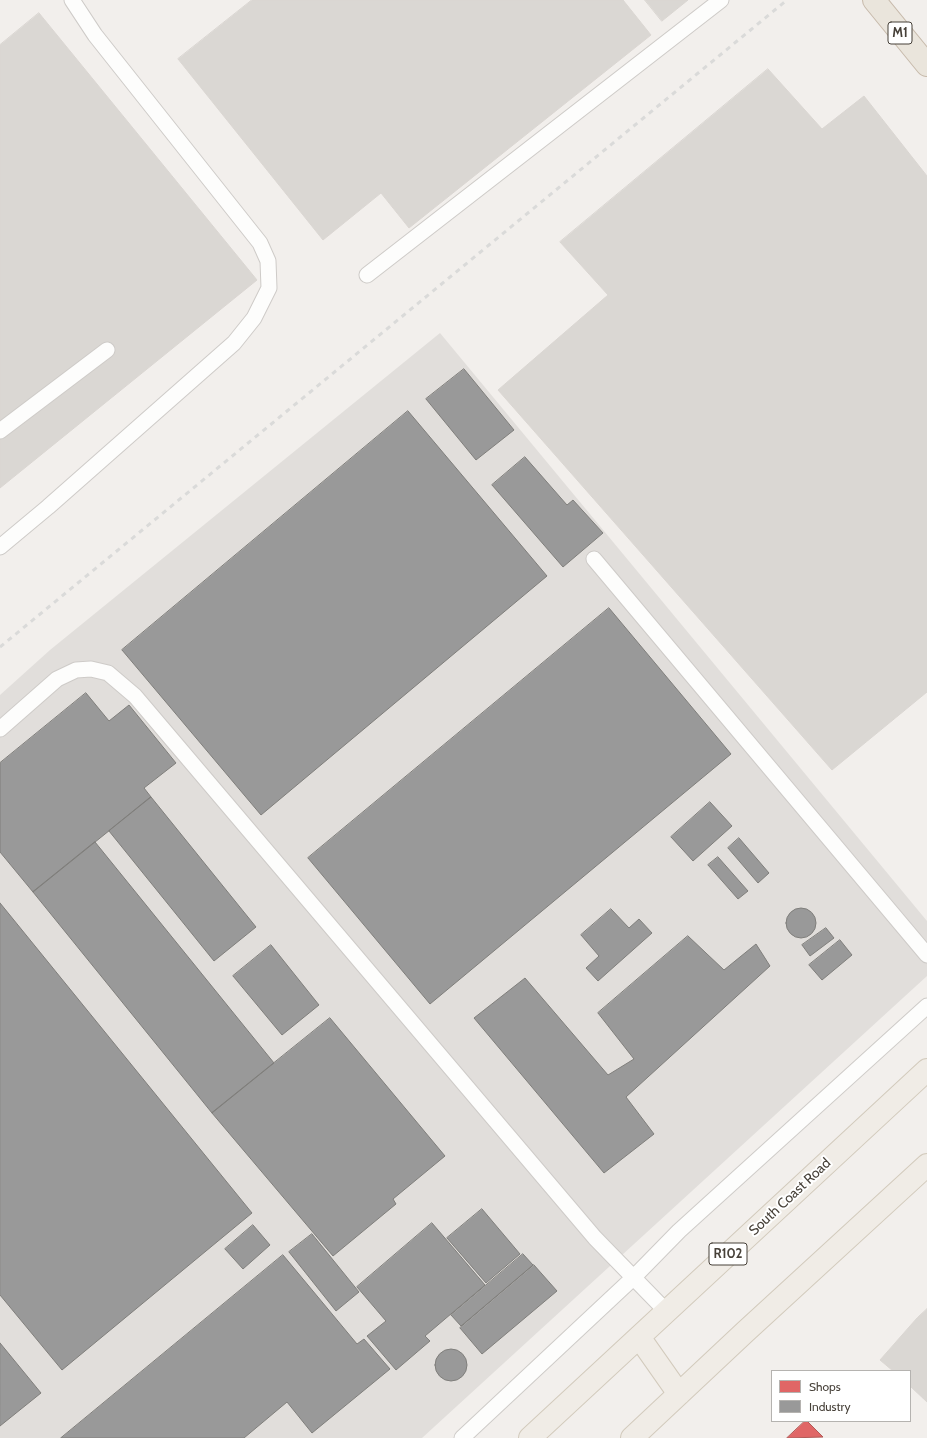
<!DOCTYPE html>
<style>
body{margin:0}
#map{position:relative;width:927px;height:1438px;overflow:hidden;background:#f2efec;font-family:Cabin,sans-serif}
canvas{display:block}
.legend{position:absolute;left:771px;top:1370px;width:140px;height:52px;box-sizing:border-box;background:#fff;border:1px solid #b5b3b0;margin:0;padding:5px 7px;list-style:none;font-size:12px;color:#474139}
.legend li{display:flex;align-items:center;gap:8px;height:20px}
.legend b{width:20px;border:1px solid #b5b3b0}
</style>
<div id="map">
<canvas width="927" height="1438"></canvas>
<ul class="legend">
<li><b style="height:11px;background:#e06666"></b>Shops</li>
<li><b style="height:11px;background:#999"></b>Industry</li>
</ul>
</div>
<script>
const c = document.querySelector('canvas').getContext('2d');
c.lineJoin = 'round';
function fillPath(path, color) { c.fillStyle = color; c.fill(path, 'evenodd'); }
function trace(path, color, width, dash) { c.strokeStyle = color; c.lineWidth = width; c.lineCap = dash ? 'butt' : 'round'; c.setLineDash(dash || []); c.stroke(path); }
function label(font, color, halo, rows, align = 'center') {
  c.font = font + ' Cabin,sans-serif'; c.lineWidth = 4; c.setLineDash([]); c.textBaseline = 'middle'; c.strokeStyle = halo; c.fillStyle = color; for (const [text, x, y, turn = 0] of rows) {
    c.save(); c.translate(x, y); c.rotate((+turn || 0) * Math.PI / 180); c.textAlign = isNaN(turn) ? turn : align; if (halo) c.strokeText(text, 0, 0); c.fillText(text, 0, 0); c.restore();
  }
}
fillPath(new Path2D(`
 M 440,333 L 927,921 L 927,976 L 422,1438 L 0,1438 L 0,695 L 50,650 Z`), '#e1dedb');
const shops = new Path2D(`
 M 805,1421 L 807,1421 L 823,1437 L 787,1438 Z`);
fillPath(shops, '#e06666');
trace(shops, '#b25b58', 1);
const industry = new Path2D(`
 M 464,369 L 514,430 L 476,460 L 426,399 Z
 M 408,411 L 547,576 L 261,815 L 122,650 Z
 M 525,457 L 567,505 L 573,500 L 603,533 L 563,567 L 492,485 Z
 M 609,608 L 731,754 L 430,1004 L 308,858 Z
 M 86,693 L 109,721 L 129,705 L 176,763 L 144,788 L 151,797 L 33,892 L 0,852 L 0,763 Z
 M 151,797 L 256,927 L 214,961 L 109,831 Z
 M 710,802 L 732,826 L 693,861 L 671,837 Z
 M 739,838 L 769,873 L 758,883 L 728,848 Z
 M 95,842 L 274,1063 L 212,1113 L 33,892 Z
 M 718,857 L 748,891 L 738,899 L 708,865 Z
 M 0,903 L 252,1213 L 62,1370 L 0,1295 Z
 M786 923a15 15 0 1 1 30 0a15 15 0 1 1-30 0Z
 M 611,909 L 629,928 L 639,919 L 652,933 L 598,981 L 586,968 L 599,956 L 581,935 Z
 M 826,928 L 834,938 L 810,956 L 802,945 Z
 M 688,936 L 724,970 L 756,944 L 770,966 L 626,1097 L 654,1134 L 604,1173 L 474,1018 L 525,978 L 608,1075 L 634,1059 L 598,1013 Z
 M 840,940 L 852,955 L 822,980 L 809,965 Z
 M 271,945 L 319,1005 L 282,1035 L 233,976 Z
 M 330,1018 L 445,1156 L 393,1199 L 396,1204 L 333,1256 L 212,1113 Z
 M 482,1209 L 520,1254 L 486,1283 L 447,1238 Z
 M 432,1223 L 485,1285 L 425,1336 L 430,1341 L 396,1370 L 367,1336 L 386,1321 L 357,1287 Z
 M 253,1225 L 270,1245 L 243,1269 L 225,1249 Z
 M 312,1234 L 359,1292 L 336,1311 L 289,1252 Z
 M 523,1254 L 533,1265 L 461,1326 L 451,1315 Z
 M 283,1255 L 357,1344 L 364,1339 L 390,1369 L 312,1433 L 287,1402 L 244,1438 L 61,1438 Z
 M 534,1265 L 557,1291 L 482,1354 L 460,1328 Z
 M 0,1343 L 41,1393 L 0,1426 Z
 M435 1365a16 16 0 1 1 32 0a16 16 0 1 1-32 0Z`);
fillPath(industry, '#999');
trace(industry, '#807f7c', 1);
const building = new Path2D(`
 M 252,0 L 623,0 L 651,35 L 409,228 L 381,193 L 323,240 L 178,59 Z
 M 645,0 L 688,0 L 662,21 Z
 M 39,13 L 257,280 L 0,488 L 0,45 Z
 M 768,69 L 822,129 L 864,96 L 927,176 L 927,692 L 832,770 L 498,390 L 608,295 L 560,242 Z
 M 927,1309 L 927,1402 L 910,1386 L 910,1371 L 893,1371 L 880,1360 L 917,1318 Z`);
fillPath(building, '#dad7d3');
trace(building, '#dad6d2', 1);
const lane = new Path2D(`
 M 367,275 L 721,0
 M 0,431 L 107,350
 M 0,547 L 48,507 L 234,343 L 254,318 L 269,288 L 268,261 L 260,243 L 95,35 L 72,0
 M 594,559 L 927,955
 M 0,729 L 57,679 L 76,670 L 91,669 L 108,673 L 135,696 L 595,1238 L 666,1311
 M 462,1438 L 633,1278 L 679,1231 L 927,1006`);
const primary = new Path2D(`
 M 639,1337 L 679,1394
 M 530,1438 L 927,1070
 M 632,1438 L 745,1332 L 927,1165`);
const highway = new Path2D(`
 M 874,0 L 927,65`);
trace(lane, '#cecbc8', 17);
trace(primary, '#d2cabc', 24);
trace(highway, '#c7baab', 24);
trace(lane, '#fdfdfc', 15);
trace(primary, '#f0ece6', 22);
trace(highway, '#eae5dc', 22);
trace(new Path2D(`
 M 0,647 L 787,0`), '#dadad9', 3, [5, 5]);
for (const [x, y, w] of [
 [900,33,24],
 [728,1254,38]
]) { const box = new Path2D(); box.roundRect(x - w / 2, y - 11, w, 22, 3); c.fillStyle = '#fff'; c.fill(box); trace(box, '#474139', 1); }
label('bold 13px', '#474139', null, [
 ["M1",900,33],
 ["R102",728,1254]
]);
label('14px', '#474139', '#fff', [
 ["South Coast Road",790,1197,-43]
]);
</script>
